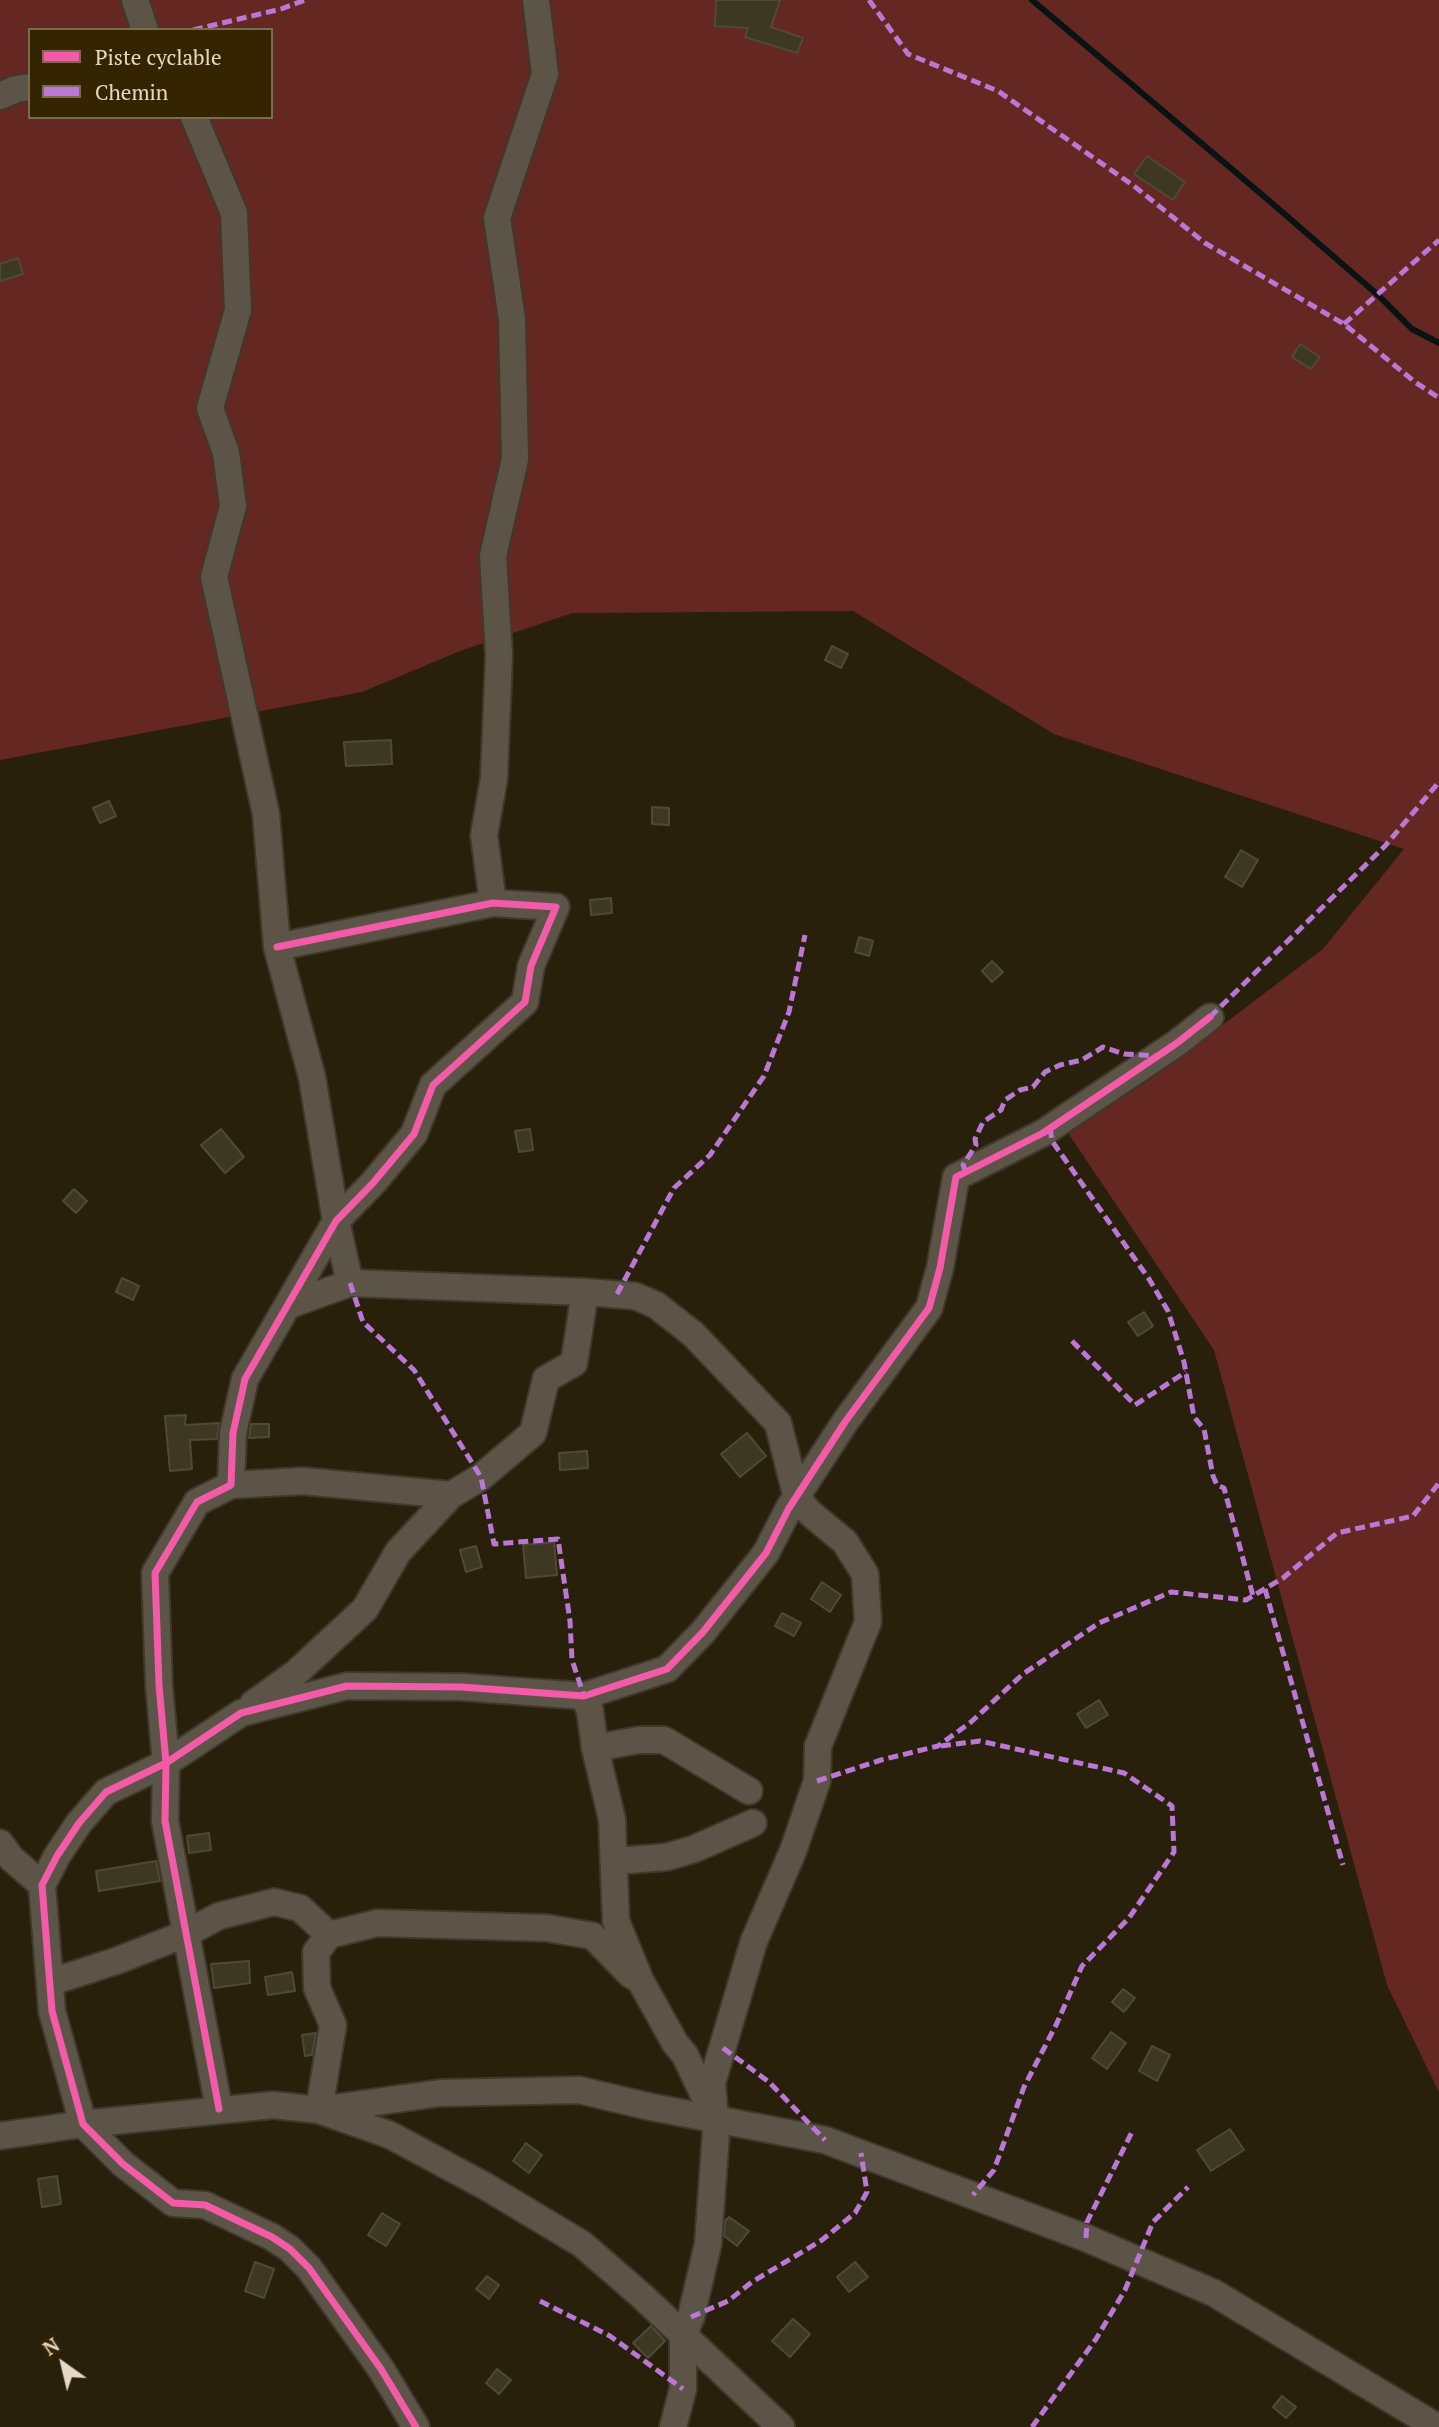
<!DOCTYPE html>
<style>
body{margin:0}
#map{position:relative;width:1439px;height:2427px;overflow:hidden;background:#29200c;font-family:"PT Serif",serif}
canvas{display:block}
.legend{position:absolute;left:28px;top:28px;width:245px;height:91px;box-sizing:border-box;background:#352400;border:2px solid #7b6c4f;margin:0;padding:9px 12px;list-style:none;font-size:21px;color:#e4d9c5}
.legend li{display:flex;align-items:center;gap:14px;height:35px}
.legend b{width:35px;border:2px solid #7b6c4f}
.north{position:absolute;left:28px;top:2329px;width:70px;height:70px;-webkit-text-stroke:5px #352400;paint-order:stroke;rotate:326deg;font-size:19px;font-weight:700;line-height:28px;text-align:center;color:#e4d9c5}
.north::after{content:'';display:block;margin:auto;width:24px;height:32px;background:#e4d9c5;clip-path:polygon(50% 0,100% 100%,50% 72%,0 100%)}
</style>
<div id="map">
<canvas width="1439" height="2427"></canvas>
<ul class="legend">
<li><b style="height:9px;background:#f35aa7"></b>Piste cyclable</li>
<li><b style="height:9px;background:#ba77d6"></b>Chemin</li>
</ul>
<div class="north">N</div>
</div>
<script>
const c = document.querySelector('canvas').getContext('2d');
c.lineJoin = 'round';
function fillPath(path, color) { c.fillStyle = color; c.fill(path, 'evenodd'); }
function trace(path, color, width, dash) { c.strokeStyle = color; c.lineWidth = width; c.lineCap = dash ? 'butt' : 'round'; c.setLineDash(dash || []); c.stroke(path); }
fillPath(new Path2D(`
 M 0,0 L 1439,0 L 1439,2092 L 1387,1985 L 1214,1350 L 1068,1133 L 1151,1079 L 1323,949 L 1404,849 L 1054,734 L 853,611 L 572,613 L 460,651 L 362,692 L 0,760 ZM 30,30 L 271,30 L 271,117 L 30,117 Z`), '#652722');
trace(new Path2D(`
 M 1032,0 L 1266,198 L 1378,295 L 1412,329 L 1439,343`), '#081313', 6);
const building = new Path2D(`
 M 716,0 L 780,0 L 771,27 L 803,38 L 797,53 L 745,37 L 748,28 L 715,26 Z
 M 1147,156 L 1185,182 L 1173,200 L 1134,174 Z
 M 18,258 L 23,274 L 0,281 L 0,264 Z
 M 1300,344 L 1320,357 L 1311,369 L 1292,357 Z
 M 832,646 L 848,654 L 841,668 L 825,660 Z
 M 391,740 L 392,764 L 346,766 L 344,742 Z
 M 109,801 L 116,816 L 100,823 L 93,808 Z
 M 652,807 L 669,808 L 669,825 L 652,824 Z
 M 1241,850 L 1258,860 L 1242,887 L 1225,877 Z
 M 611,898 L 612,913 L 591,915 L 590,900 Z
 M 859,937 L 873,941 L 869,956 L 855,952 Z
 M 992,961 L 1003,972 L 992,982 L 982,971 Z
 M 221,1129 L 244,1157 L 225,1173 L 201,1145 Z
 M 530,1129 L 533,1150 L 519,1152 L 515,1131 Z
 M 74,1189 L 87,1201 L 76,1213 L 63,1201 Z
 M 122,1278 L 139,1286 L 133,1300 L 116,1292 Z
 M 1144,1312 L 1153,1326 L 1138,1336 L 1128,1322 Z
 M 186,1415 L 185,1425 L 219,1423 L 217,1439 L 190,1440 L 192,1469 L 170,1471 L 165,1416 Z
 M 251,1424 L 269,1424 L 269,1437 L 249,1438 Z
 M 747,1433 L 766,1456 L 740,1477 L 721,1454 Z
 M 587,1451 L 588,1468 L 560,1470 L 559,1453 Z
 M 554,1542 L 557,1575 L 526,1578 L 523,1545 Z
 M 476,1546 L 482,1567 L 466,1572 L 460,1550 Z
 M 822,1582 L 841,1595 L 830,1612 L 811,1599 Z
 M 782,1613 L 801,1623 L 794,1636 L 775,1626 Z
 M 1099,1700 L 1108,1715 L 1086,1728 L 1077,1714 Z
 M 209,1833 L 211,1850 L 189,1853 L 187,1836 Z
 M 156,1861 L 160,1881 L 99,1891 L 96,1871 Z
 M 249,1961 L 250,1983 L 214,1988 L 211,1964 Z
 M 292,1972 L 295,1991 L 268,1995 L 265,1977 Z
 M 1123,1989 L 1135,1998 L 1124,2012 L 1112,2002 Z
 M 1111,2032 L 1126,2043 L 1107,2069 L 1092,2058 Z
 M 316,2033 L 312,2055 L 305,2056 L 302,2035 Z
 M 1152,2046 L 1170,2055 L 1157,2081 L 1139,2071 Z
 M 1230,2129 L 1244,2150 L 1211,2171 L 1197,2150 Z
 M 526,2143 L 542,2155 L 529,2173 L 513,2161 Z
 M 57,2176 L 61,2204 L 42,2207 L 38,2179 Z
 M 382,2213 L 400,2224 L 386,2246 L 368,2235 Z
 M 729,2217 L 749,2231 L 737,2246 L 724,2236 L 725,2221 Z
 M 255,2262 L 274,2269 L 264,2298 L 245,2291 Z
 M 855,2262 L 868,2277 L 849,2292 L 837,2277 Z
 M 487,2276 L 499,2285 L 489,2299 L 476,2289 Z
 M 793,2319 L 810,2334 L 790,2357 L 772,2341 Z
 M 651,2326 L 665,2341 L 648,2358 L 633,2343 Z
 M 497,2369 L 511,2380 L 499,2394 L 486,2383 Z
 M 1282,2396 L 1296,2407 L 1286,2418 L 1273,2407 Z`);
fillPath(building, '#3c3822');
trace(building, '#4e4a37', 2);
const minor = new Path2D(`
 M 135,0 L 145,30
 M 0,96 L 16,89 L 30,87
 M 194,117 L 234,213 L 238,310 L 210,408 L 226,453 L 233,506 L 214,577 L 266,814 L 277,947 L 312,1077 L 336,1221 L 350,1283
 M 493,903 L 484,835 L 494,778 L 499,655 L 493,556 L 515,459 L 512,319 L 497,218 L 545,74 L 536,0
 M 289,1305 L 350,1283 L 585,1292 L 635,1296 L 656,1305 L 693,1334 L 778,1423 L 797,1498 L 810,1513 L 845,1542 L 865,1574 L 868,1622 L 818,1746 L 817,1781 L 793,1851 L 754,1941 L 712,2083 L 716,2133 L 708,2244 L 691,2317 L 683,2337 L 683,2389 L 673,2427
 M 231,1485 L 303,1481 L 451,1495
 M 584,1696 L 590,1711 L 595,1748 L 612,1819 L 616,1921 L 640,1980 L 675,2043 L 685,2055 L 709,2106
 M 253,1704 L 296,1673 L 365,1609 L 398,1552 L 451,1495 L 481,1477 L 533,1433 L 546,1379 L 574,1363 L 585,1292
 M 595,1748 L 639,1740 L 664,1740 L 749,1791
 M 0,1843 L 11,1858 L 42,1885
 M 615,1861 L 667,1857 L 694,1849 L 753,1823
 M 640,1980 L 630,1974 L 593,1936 L 547,1928 L 377,1923 L 329,1935 L 316,1952 L 317,1988 L 333,2025 L 319,2110 L 390,2135 L 485,2186 L 582,2244 L 643,2297 L 781,2427
 M 51,1982 L 116,1961 L 185,1934 L 219,1916 L 274,1902 L 300,1908 L 329,1935
 M 219,2109 L 165,1821 L 166,1763 L 159,1685 L 155,1573 L 197,1502 L 231,1485 L 233,1433 L 245,1379 L 336,1221 L 373,1183 L 414,1134 L 433,1085 L 525,1002 L 531,966 L 556,907 L 493,903 L 277,947
 M 0,2136 L 83,2124 L 273,2105 L 319,2110 L 440,2093 L 579,2090 L 651,2107 L 825,2140 L 1086,2238 L 1214,2293 L 1437,2427
 M 416,2427 L 381,2369 L 309,2268 L 290,2249 L 272,2237 L 205,2205 L 173,2203 L 123,2164 L 83,2124 L 52,2011 L 42,1885 L 57,1856 L 79,1823 L 106,1792 L 166,1763 L 241,1713 L 347,1686 L 461,1687 L 584,1696 L 667,1669 L 703,1632 L 766,1553 L 789,1508 L 845,1422 L 929,1308 L 940,1268 L 956,1177 L 1043,1133 L 1177,1043 L 1210,1017`);
trace(minor, '#3f392c', 30);
trace(minor, '#5c5547', 26);
trace(new Path2D(`
 M 869,0 L 908,54 L 998,91 L 1134,186 L 1205,243 L 1344,324 L 1415,382 L 1439,398
 M 193,30 L 281,9 L 305,0
 M 1344,324 L 1439,240
 M 1210,1017 L 1385,846 L 1439,782
 M 1050,1128 L 1052,1141 L 1149,1279 L 1168,1311 L 1184,1362 L 1194,1417 L 1204,1429 L 1213,1476 L 1217,1485 L 1224,1488 L 1253,1596
 M 966,1172 L 963,1165 L 976,1145 L 975,1139 L 983,1122 L 1001,1110 L 1005,1100 L 1020,1090 L 1033,1087 L 1045,1072 L 1060,1065 L 1082,1060 L 1103,1047 L 1124,1054 L 1158,1056
 M 350,1283 L 363,1322 L 414,1370 L 481,1477 L 494,1544 L 558,1539 L 570,1621 L 572,1660 L 584,1696
 M 617,1294 L 674,1188 L 710,1155 L 764,1076 L 789,1012 L 805,935
 M 1072,1341 L 1135,1405 L 1186,1372
 M 1265,1589 L 1343,1865
 M 941,1746 L 980,1741 L 1124,1773 L 1172,1806 L 1174,1852 L 1129,1918 L 1082,1966 L 1057,2023 L 1024,2087 L 994,2170 L 973,2195
 M 817,1781 L 881,1760 L 938,1746 L 971,1722 L 1023,1674 L 1099,1623 L 1171,1592 L 1246,1600 L 1283,1578 L 1337,1533 L 1413,1516 L 1439,1483
 M 723,2048 L 769,2082 L 825,2140
 M 1086,2238 L 1087,2222 L 1133,2130
 M 540,2301 L 610,2336 L 683,2389
 M 691,2317 L 728,2301 L 752,2282 L 822,2240 L 855,2213 L 867,2192 L 861,2153
 M 1032,2427 L 1096,2339 L 1125,2290 L 1153,2222 L 1188,2187`), '#ba77d6', 5, [10, 5]);
trace(new Path2D(`
 M 219,2109 L 165,1821 L 166,1763 L 159,1685 L 155,1573 L 197,1502 L 231,1485 L 233,1433 L 245,1379 L 336,1221 L 373,1183 L 414,1134 L 433,1085 L 525,1002 L 531,966 L 556,907 L 493,903 L 277,947
 M 416,2427 L 381,2369 L 309,2268 L 290,2249 L 272,2237 L 205,2205 L 173,2203 L 123,2164 L 83,2124 L 52,2011 L 42,1885 L 57,1856 L 79,1823 L 106,1792 L 166,1763 L 241,1713 L 347,1686 L 461,1687 L 584,1696 L 667,1669 L 703,1632 L 766,1553 L 789,1508 L 845,1422 L 929,1308 L 940,1268 L 956,1177 L 1043,1133 L 1177,1043 L 1210,1017`), '#f35aa7', 7);
</script>
